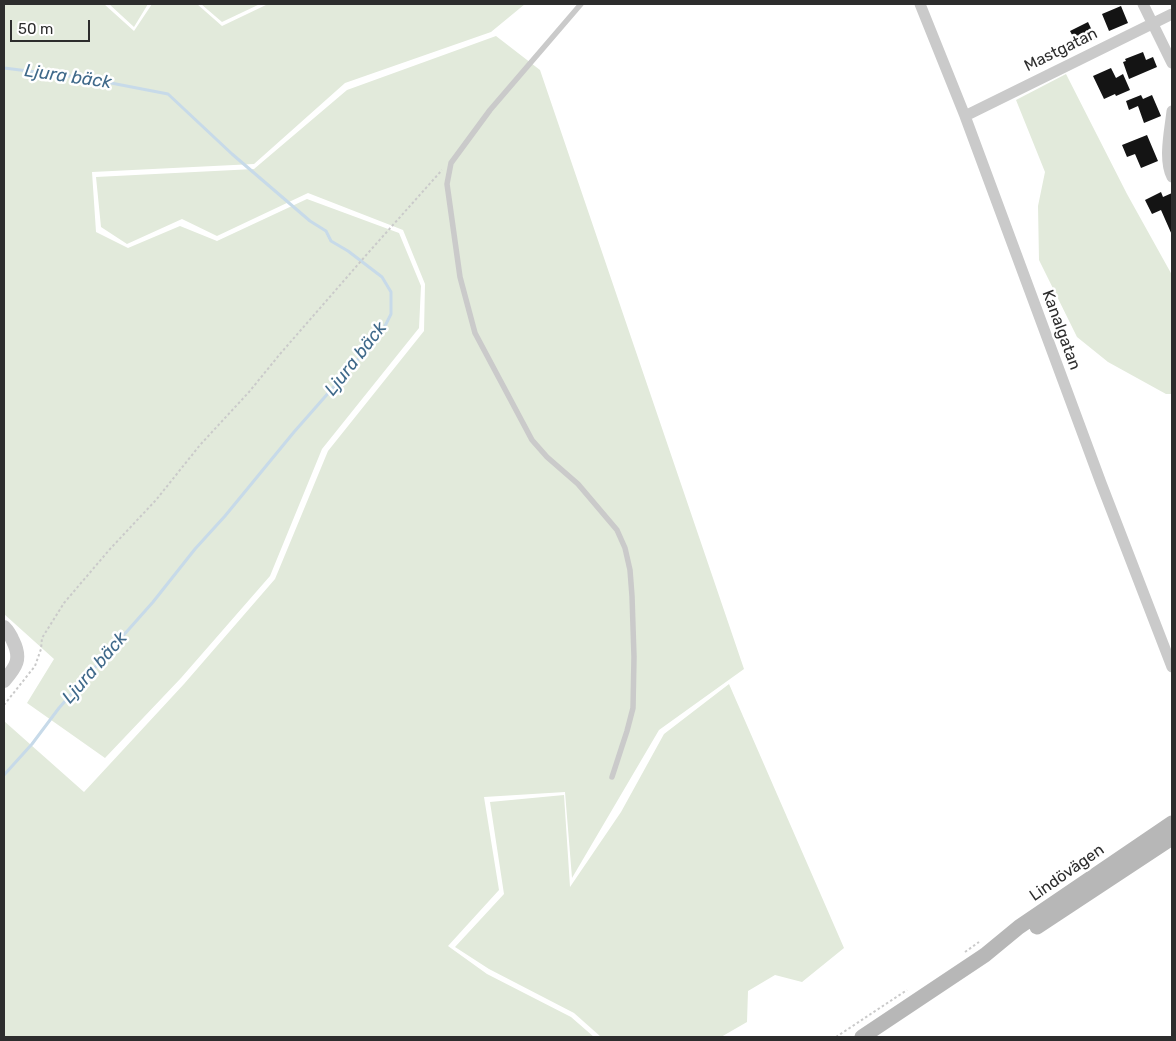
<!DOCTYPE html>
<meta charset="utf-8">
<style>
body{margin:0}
#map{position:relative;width:1176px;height:1041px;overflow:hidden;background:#fff;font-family:Rubik,sans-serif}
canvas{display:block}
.frame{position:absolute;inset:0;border:5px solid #2d2d2d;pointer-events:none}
.scale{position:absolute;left:10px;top:20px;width:80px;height:22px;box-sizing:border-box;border:2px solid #2d2d2d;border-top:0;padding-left:6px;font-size:15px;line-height:18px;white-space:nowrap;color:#2d2d2d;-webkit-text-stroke:4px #fff;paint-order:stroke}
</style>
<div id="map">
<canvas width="1176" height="1041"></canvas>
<div class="frame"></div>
<div class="scale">50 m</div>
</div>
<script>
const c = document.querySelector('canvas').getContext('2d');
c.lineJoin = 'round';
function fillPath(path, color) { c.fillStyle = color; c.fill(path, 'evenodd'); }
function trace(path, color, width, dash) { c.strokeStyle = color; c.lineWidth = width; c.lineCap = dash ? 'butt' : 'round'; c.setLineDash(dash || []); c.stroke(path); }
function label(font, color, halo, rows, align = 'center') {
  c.font = font + ' Rubik,sans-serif'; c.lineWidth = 5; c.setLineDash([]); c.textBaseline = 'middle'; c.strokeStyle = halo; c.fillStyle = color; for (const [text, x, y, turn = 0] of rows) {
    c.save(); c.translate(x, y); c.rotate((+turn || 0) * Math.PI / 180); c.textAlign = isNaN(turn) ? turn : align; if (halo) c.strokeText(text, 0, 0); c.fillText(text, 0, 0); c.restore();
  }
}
fillPath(new Path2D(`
 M 4,4 L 104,4 L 134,31 L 152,4 L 197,4 L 222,26 L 268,4 L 525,4 L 491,32 L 345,83 L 254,164 L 92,172 L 96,232 L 128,248 L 180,226 L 217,241 L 307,199 L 399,233 L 421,286 L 419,328 L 322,449 L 270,576 L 181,678 L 105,758 L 27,703 L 54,659 L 4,614 Z
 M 109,4 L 148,4 L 134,27 Z
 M 201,4 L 260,4 L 222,22 Z
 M 496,36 L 540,70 L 744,669 L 659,730 L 572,878 L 565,792 L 484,797 L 499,890 L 448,946 L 487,974 L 571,1017 L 594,1037 L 4,1037 L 4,721 L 84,792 L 184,684 L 275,579 L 328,451 L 424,331 L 425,284 L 403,230 L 308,193 L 217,236 L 182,219 L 127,244 L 101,227 L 96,177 L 254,169 L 347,90 Z
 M 1066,74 L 1127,194 L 1172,275 L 1172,394 L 1166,394 L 1108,362 L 1077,337 L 1039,260 L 1038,206 L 1045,172 L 1016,100 Z
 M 729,684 L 844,948 L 802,982 L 775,975 L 748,991 L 747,1022 L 721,1037 L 601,1037 L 574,1013 L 489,969 L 455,947 L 504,894 L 490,802 L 564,795 L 570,887 L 621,812 L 664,734 Z`), '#e2eadb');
trace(new Path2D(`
 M 4,68 L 85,78 L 168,94 L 232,154 L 310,221 L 326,231 L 331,241 L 348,251 L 382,277 L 391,292 L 391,314 L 382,332 L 294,432 L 225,516 L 195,549 L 153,602 L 59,708 L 32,744 L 4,775`), '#c7dae9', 3);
fillPath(new Path2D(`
 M 1121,6 L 1128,23 L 1109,31 L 1102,14 Z
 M 1088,22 L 1096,39 L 1079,48 L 1070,31 Z
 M 1143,52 L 1146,60 L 1153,57 L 1157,67 L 1129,79 L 1123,62 L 1126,61 L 1125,59 Z
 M 1111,68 L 1116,78 L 1123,74 L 1130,90 L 1116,96 L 1115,94 L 1104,99 L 1093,76 Z
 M 1141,95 L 1143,99 L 1152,95 L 1161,116 L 1144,123 L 1138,106 L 1129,110 L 1126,101 Z
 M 1147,135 L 1158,161 L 1141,168 L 1135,154 L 1127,157 L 1122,145 Z
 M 1161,192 L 1163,197 L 1172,193 L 1172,235 L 1161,210 L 1152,214 L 1145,200 Z`), '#141414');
trace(new Path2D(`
 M 4,705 L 35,666 L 41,649 L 42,638 L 64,603 L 110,549 L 156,500 L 200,445 L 249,392 L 280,354 L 368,253 L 442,170
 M 965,952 L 979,942
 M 836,1037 L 907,990`), '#cacaca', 2, [2.5, 2.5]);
trace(new Path2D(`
 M 581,4 L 490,110 L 451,163 L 447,184 L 460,277 L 475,333 L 532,440 L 547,457 L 578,484 L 617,530 L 625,548 L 630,570 L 632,596 L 634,657 L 633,708 L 627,731 L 612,777`), '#cacaca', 5.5);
trace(new Path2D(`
 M 920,4 L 965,116 L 1101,483 L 1172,667
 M 1143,4 L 1172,63
 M 1172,111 C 1170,130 1163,160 1172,177
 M 965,116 L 1172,14`), '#cacaca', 11);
trace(new Path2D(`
 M 4,627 C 8,631 11,636 13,641 C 22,659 16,667 4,681`), '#cacaca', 14);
trace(new Path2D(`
 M 1037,927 L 1172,838
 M 862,1037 L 985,955 L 1019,927 L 1172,823`), '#b7b7b7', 15);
label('16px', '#2d2d2d', '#fff', [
 ["Mastgatan",1061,50,-26],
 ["Kanalgatan",1061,330,70],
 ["Lindövägen",1067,873,-35]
]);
label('italic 18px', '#3f698a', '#fff', [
 ["Ljura bäck",68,77,8],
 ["Ljura bäck",356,359,-52],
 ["Ljura bäck",95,668,-49]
]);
</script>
